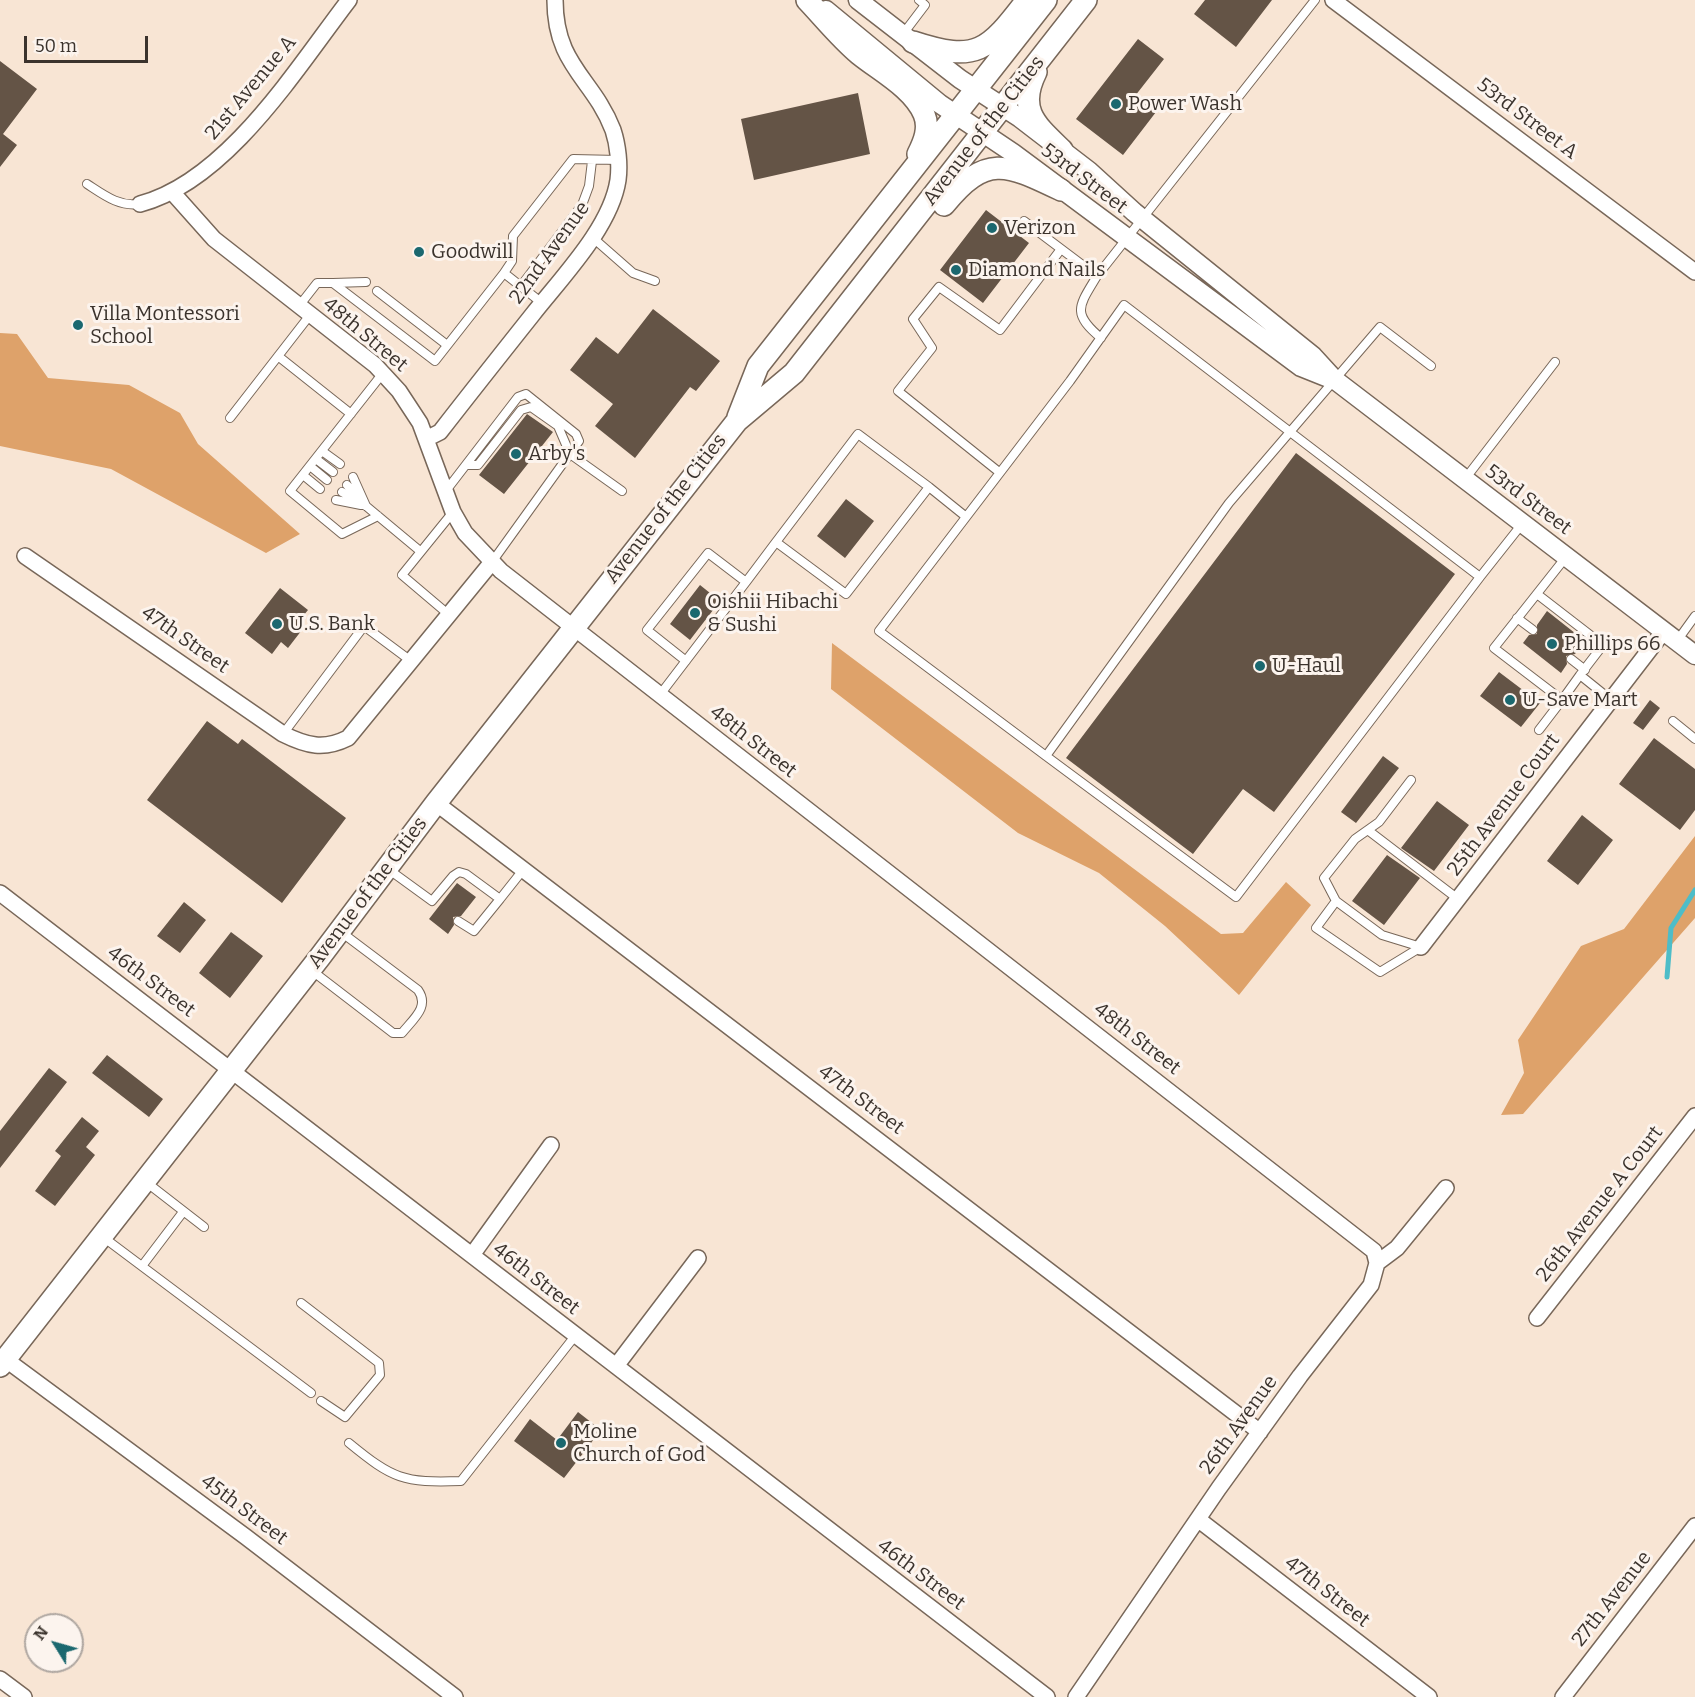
<!DOCTYPE html>
<style>
body{margin:0}
#map{position:relative;width:1695px;height:1697px;overflow:hidden;background:#f8e5d4;font-family:Bitter,serif}
canvas{display:block}
.north{position:absolute;left:24px;top:1613px;width:60px;height:60px;box-sizing:border-box;background:#fcf4ee;border:2px solid #afa7a1;border-radius:50%;rotate:307deg;font-size:16px;font-weight:700;line-height:24px;text-align:center;color:#3b332d}
.north::after{content:'';display:block;margin:auto;width:21px;height:27px;background:#1b686f;clip-path:polygon(50% 0,100% 100%,50% 72%,0 100%)}
.scale{position:absolute;left:24px;top:36px;width:124px;height:27px;box-sizing:border-box;border:3px solid #3b332d;border-top:0;padding-left:8px;font-size:18px;line-height:21px;white-space:nowrap;color:#3b332d;-webkit-text-stroke:4px #fcf4ee;paint-order:stroke}
</style>
<div id="map">
<canvas width="1695" height="1697"></canvas>
<div class="north">N</div>
<div class="scale">50 m</div>
</div>
<script>
const c = document.querySelector('canvas').getContext('2d');
c.lineJoin = 'round';
function fillPath(path, color) { c.fillStyle = color; c.fill(path, 'evenodd'); }
function trace(path, color, width, dash) { c.strokeStyle = color; c.lineWidth = width; c.lineCap = dash ? 'butt' : 'round'; c.setLineDash(dash || []); c.stroke(path); }
function label(font, color, halo, rows, align = 'center') {
  c.font = font + ' Bitter,serif'; c.lineWidth = 6; c.setLineDash([]); c.textBaseline = 'middle'; c.strokeStyle = halo; c.fillStyle = color; for (const [text, x, y, turn = 0] of rows) {
    c.save(); c.translate(x, y); c.rotate((+turn || 0) * Math.PI / 180); c.textAlign = isNaN(turn) ? turn : align; if (halo) c.strokeText(text, 0, 0); c.fillText(text, 0, 0); c.restore();
  }
}
fillPath(new Path2D(`
 M 0,333 L 17,334 L 48,378 L 129,385 L 180,413 L 198,444 L 300,534 L 266,553 L 111,469 L 0,446 Z
 M 832,643 L 1221,934 L 1243,933 L 1286,882 L 1311,905 L 1239,995 L 1165,926 L 1099,873 L 1018,833 L 831,689 Z
 M 1695,836 L 1695,918 L 1523,1114 L 1501,1115 L 1524,1073 L 1518,1040 L 1581,946 L 1624,929 Z`), '#dea26a');
trace(new Path2D(`
 M 1667,977 L 1671,928 L 1695,890`), '#4dbdc8', 5);
fillPath(new Path2D(`
 M 1205,0 L 1272,0 L 1236,47 L 1194,14 Z
 M 1138,39 L 1164,59 L 1135,96 L 1156,112 L 1123,155 L 1076,119 Z
 M 0,61 L 37,89 L 3,134 L 17,145 L 0,167 Z
 M 858,93 L 870,154 L 754,180 L 741,119 Z
 M 986,210 L 1029,243 L 983,303 L 940,270 Z
 M 653,309 L 720,361 L 696,391 L 690,387 L 635,458 L 595,426 L 613,404 L 570,370 L 596,337 L 618,354 Z
 M 527,414 L 553,432 L 504,494 L 479,475 Z
 M 1296,453 L 1455,574 L 1274,812 L 1243,789 L 1193,854 L 1066,758 Z
 M 846,499 L 874,521 L 845,558 L 817,536 Z
 M 700,585 L 720,601 L 690,640 L 670,624 Z
 M 280,588 L 308,610 L 299,621 L 305,626 L 288,648 L 281,642 L 272,654 L 245,633 Z
 M 1547,611 L 1585,641 L 1575,654 L 1566,656 L 1567,664 L 1561,673 L 1523,643 L 1529,635 L 1537,634 L 1537,625 Z
 M 1499,672 L 1540,703 L 1521,727 L 1480,696 Z
 M 1650,700 L 1660,708 L 1643,730 L 1633,723 Z
 M 207,721 L 238,744 L 242,739 L 346,818 L 282,903 L 147,800 Z
 M 1654,738 L 1695,769 L 1695,810 L 1680,830 L 1619,784 Z
 M 1383,756 L 1399,768 L 1356,823 L 1341,812 Z
 M 1437,801 L 1469,825 L 1434,871 L 1401,848 Z
 M 1582,815 L 1613,840 L 1578,885 L 1547,861 Z
 M 1387,855 L 1420,878 L 1384,925 L 1352,901 Z
 M 457,883 L 476,897 L 461,916 L 453,917 L 454,925 L 448,934 L 429,919 Z
 M 184,902 L 206,920 L 180,953 L 157,936 Z
 M 231,932 L 263,956 L 230,998 L 199,973 Z
 M 107,1055 L 163,1099 L 149,1117 L 92,1073 Z
 M 49,1068 L 67,1082 L 0,1168 L 0,1131 Z
 M 82,1117 L 99,1131 L 86,1147 L 95,1155 L 55,1206 L 35,1191 L 61,1156 L 55,1151 Z
 M 578,1412 L 601,1430 L 564,1478 L 514,1441 L 530,1419 L 557,1440 Z`), '#645446');
const service = new Path2D(`
 M 903,34 L 925,5 L 919,0
 M 87,184 C 104,195 119,207 140,204
 M 1024,221 L 1097,276
 M 592,237 L 633,273 L 655,281
 M 504,273 L 512,261 L 513,236 L 573,159 L 618,160
 M 333,283 L 366,282
 M 521,286 L 582,205 L 589,186 L 592,161
 M 377,291 L 447,345
 M 299,306 L 317,283 L 333,283 L 435,361 L 504,273 L 542,303
 M 1101,338 C 1071,313 1079,306 1097,276 L 1315,0
 M 278,356 L 351,414
 M 230,418 L 310,315
 M 322,451 L 340,464
 M 316,459 L 333,472
 M 466,465 L 478,465 L 521,410 L 531,407 L 558,426 L 570,454 L 622,491
 M 310,466 L 327,480
 M 999,472 L 898,391 L 932,348 L 913,319 L 939,287 L 1000,330 L 1061,249
 M 303,475 L 320,489
 M 353,477 L 366,506
 M 1465,479 L 1555,362
 M 347,485 L 361,500
 M 342,492 L 366,506 L 420,551
 M 445,492 L 518,397 L 526,394 L 576,434 L 579,441 L 492,562
 M 336,500 L 361,505
 M 378,516 L 342,534 L 290,491 L 383,373
 M 776,542 L 858,434 L 929,487
 M 1566,557 L 1494,648 L 1562,700 L 1580,675 L 1611,700
 M 1480,577 L 1522,524
 M 746,582 L 776,542 L 846,594 L 929,487 L 965,516
 M 1537,594 L 1603,645 L 1580,675
 M 448,614 L 402,575 L 453,512
 M 1517,618 L 1533,630
 M 1677,641 L 1695,616
 M 1571,659 L 1585,670
 M 659,696 L 746,582 L 708,553 L 647,630 L 686,661
 M 1673,721 L 1695,739
 M 1539,730 L 1562,700
 M 283,734 L 364,626 L 411,661
 M 1046,756 L 1236,897 L 1480,577 L 1124,305 L 1070,381 L 879,631 L 1046,756 L 1229,503 L 1380,327 L 1431,366
 M 1411,780 L 1379,822 L 1355,839 L 1324,878 L 1336,901 L 1316,928 L 1380,972 L 1421,947
 M 1369,831 L 1458,899
 M 388,869 L 432,901 L 453,876 L 459,872 L 466,874 L 500,899 L 523,870
 M 1336,901 L 1382,935 L 1421,947
 M 458,921 L 474,931 L 500,899
 M 311,970 L 393,1033 L 402,1033 C 413,1019 430,1007 418,990 L 341,932
 M 146,1182 L 204,1227
 M 103,1237 L 311,1393
 M 142,1266 L 183,1212
 M 301,1303 L 379,1363 L 380,1375 L 345,1417 L 321,1401
 M 349,1443 C 393,1479 403,1483 461,1481 L 575,1336`);
const minor = new Path2D(`
 M 1333,0 L 1695,272
 M 173,193 L 214,239 L 375,365 L 399,391 L 420,423 L 453,512 L 465,533 L 501,571 L 1374,1251 L 1377,1263 L 1371,1285 L 1300,1376 L 1219,1488 L 1076,1697
 M 140,204 C 227,181 296,69 349,0
 M 426,439 L 440,432 C 471,392 502,353 533,314 C 562,277 611,227 618,180 C 620,165 618,145 613,130 C 593,78 555,66 555,0
 M 25,556 L 283,734 C 307,746 324,750 348,738 L 492,562
 M 436,803 L 1260,1432
 M 0,893 L 1047,1697
 M 1421,947 L 1664,631
 M 472,1255 L 551,1145
 M 1377,1263 L 1397,1248 L 1446,1188
 M 1537,1318 L 1695,1116
 M 5,1359 L 246,1537 L 455,1697
 M 616,1366 L 698,1258
 M 1199,1520 L 1429,1697
 M 0,1679 L 24,1697
 M 1563,1697 L 1695,1526`);
const tertiary = new Path2D(`
 M 858,0 L 960,79 L 1020,118 L 1089,171 L 1134,212 L 1313,356 L 1335,380 L 1695,655
 M 826,10 L 940,104 L 1013,153 L 1301,367 L 1331,379`);
const secondary = new Path2D(`
 M 807,0 C 824,18 840,38 859,54 C 880,71 913,88 924,114 C 930,128 924,142 918,154
 M 913,42 C 977,63 988,51 1027,0
 M 1036,72 C 1017,110 1036,125 1062,150
 M 944,205 C 986,153 1007,164 1061,190
 M 738,417 L 758,366 L 1046,0
 M 0,1366 L 320,957 L 436,803 L 737,421 L 794,373 L 1086,0`);
trace(service, '#786759', 10);
trace(minor, '#786759', 18);
trace(tertiary, '#786759', 21);
trace(secondary, '#786759', 24);
trace(service, '#fff', 8);
trace(minor, '#fff', 15);
trace(tertiary, '#fff', 18);
trace(secondary, '#fff', 21);
for (const [x, y, r, color] of [
 [1116,104,6,"#1b686f"],
 [992,228,6,"#1b686f"],
 [419,252,6,"#1b686f"],
 [956,270,6,"#1b686f"],
 [78,325,6,"#1b686f"],
 [516,454,6,"#1b686f"],
 [695,613,6,"#1b686f"],
 [277,624,6,"#1b686f"],
 [1552,644,6,"#1b686f"],
 [1260,666,6,"#1b686f"],
 [1510,700,6,"#1b686f"],
 [561,1443,6,"#1b686f"]
]) { const dot = new Path2D(); dot.arc(x, y, r, 0, 2 * Math.PI); c.fillStyle = color; c.fill(dot); trace(dot, '#fcf4ee', 2); }
label('20px', '#3b332d', '#fcf4ee', [
 ["21st Avenue A",251,88,-50],
 ["53rd Street A",1527,119,37],
 ["Avenue of the Cities",984,131,-52],
 ["53rd Street",1084,179,37],
 ["22nd Avenue",550,253,-54],
 ["48th Street",365,335,40],
 ["53rd Street",1528,500,37],
 ["Avenue of the Cities",666,509,-52],
 ["47th Street",185,640,35],
 ["48th Street",753,742,38],
 ["25th Avenue Court",1504,805,-53],
 ["Avenue of the Cities",368,893,-53],
 ["46th Street",151,982,37],
 ["48th Street",1137,1039,38],
 ["47th Street",861,1100,37],
 ["26th Avenue A Court",1600,1204,-52],
 ["46th Street",536,1279,38],
 ["26th Avenue",1239,1425,-54],
 ["45th Street",244,1510,37],
 ["46th Street",921,1575,37],
 ["47th Street",1327,1592,38],
 ["27th Avenue",1612,1599,-52]
]);
label('20px', '#3b332d', '#fcf4ee', [
 ["Power Wash",1128,104],
 ["Verizon",1004,228],
 ["Goodwill",431,252],
 ["Diamond Nails",968,270],
 ["Villa Montessori",90,314],
 ["School",90,337],
 ["Arby's",528,454],
 ["Oishii Hibachi",707,602],
 ["& Sushi",707,625],
 ["U.S. Bank",289,624],
 ["Phillips 66",1564,644],
 ["U-Haul",1272,666],
 ["U-Save Mart",1522,700],
 ["Moline",573,1432],
 ["Church of God",573,1455]
], 'left');
</script>
